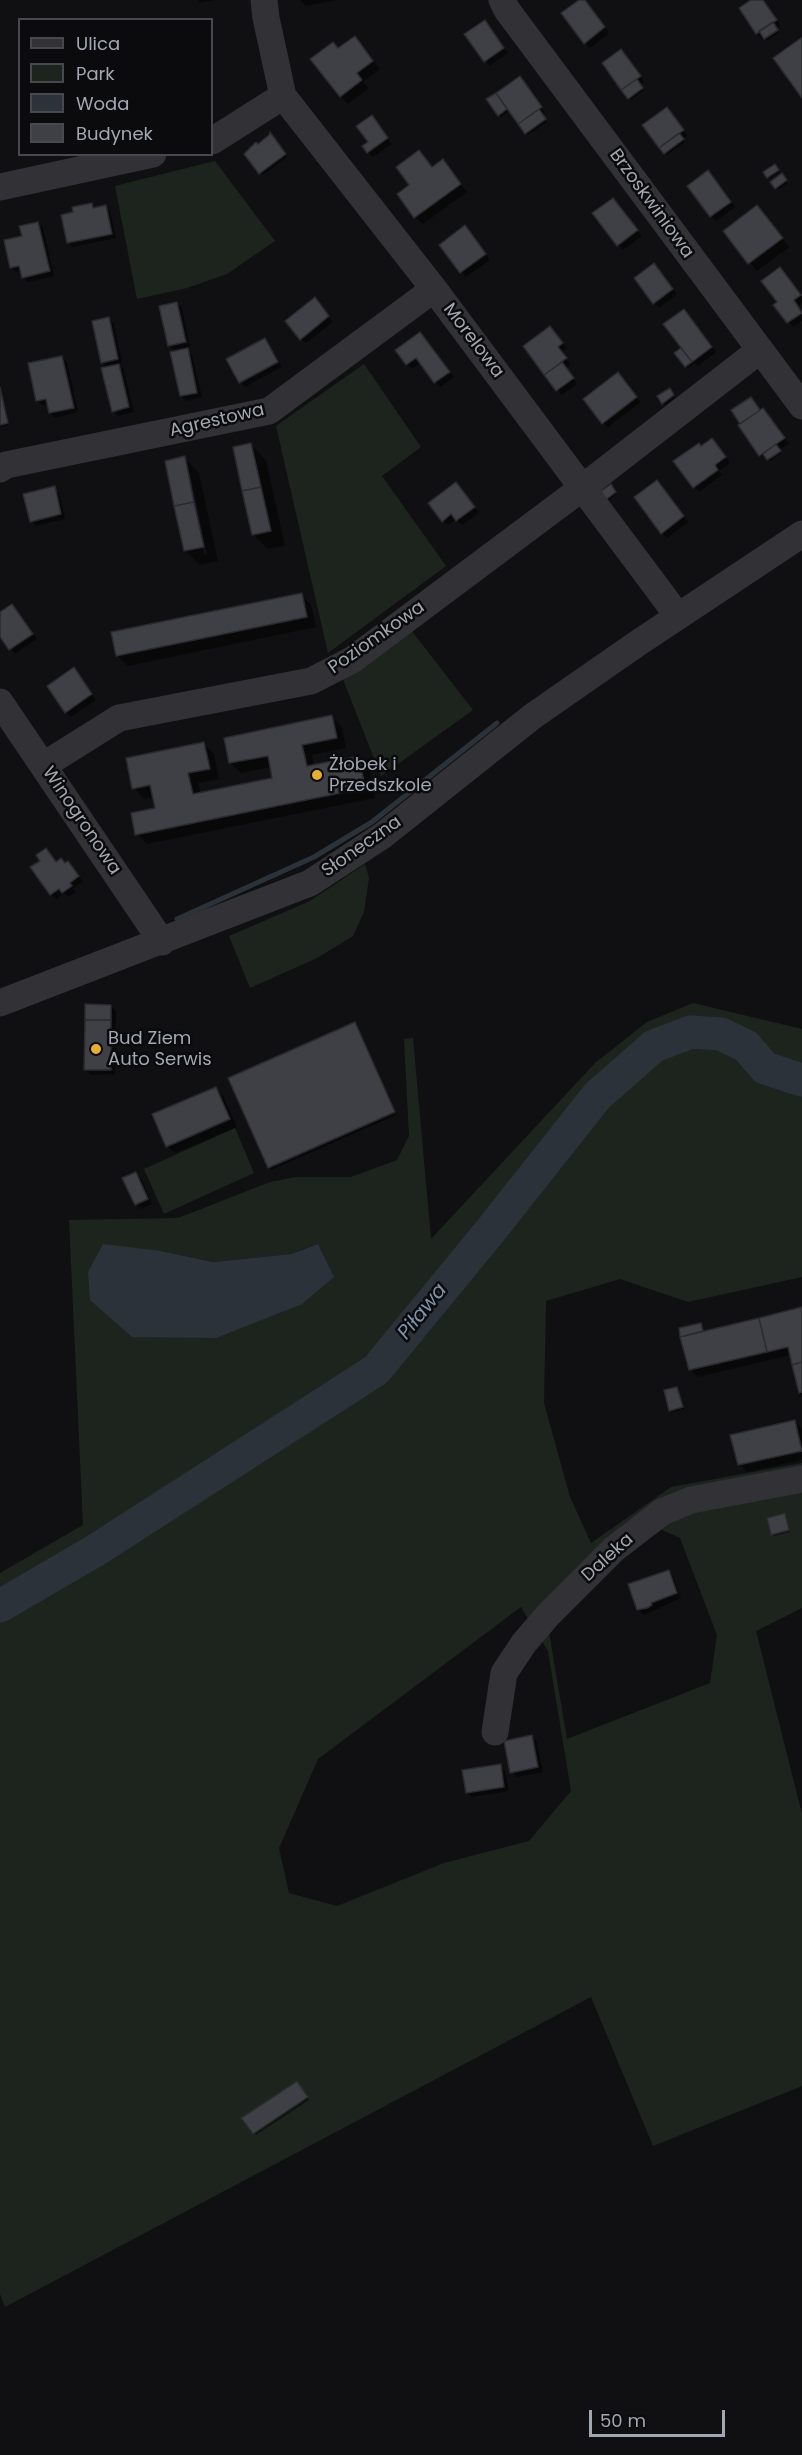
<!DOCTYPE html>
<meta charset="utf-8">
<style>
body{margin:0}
#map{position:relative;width:802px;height:2455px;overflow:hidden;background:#101012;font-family:Poppins,sans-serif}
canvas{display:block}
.legend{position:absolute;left:18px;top:18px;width:195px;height:138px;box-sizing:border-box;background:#0b0b0d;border:2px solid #47494f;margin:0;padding:8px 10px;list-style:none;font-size:18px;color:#a2a7b2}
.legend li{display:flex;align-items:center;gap:12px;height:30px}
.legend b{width:30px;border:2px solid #47494f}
.scale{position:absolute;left:589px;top:2410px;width:136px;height:27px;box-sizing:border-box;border:3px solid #a2a7b2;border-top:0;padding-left:8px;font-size:18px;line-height:21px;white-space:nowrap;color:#a2a7b2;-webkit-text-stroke:4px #0b0b0d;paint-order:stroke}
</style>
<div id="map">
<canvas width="802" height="2455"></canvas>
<ul class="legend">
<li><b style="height:8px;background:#323236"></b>Ulica</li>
<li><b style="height:16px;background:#1d241e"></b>Park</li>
<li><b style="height:16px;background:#2b3239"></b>Woda</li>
<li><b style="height:16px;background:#3f4045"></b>Budynek</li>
</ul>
<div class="scale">50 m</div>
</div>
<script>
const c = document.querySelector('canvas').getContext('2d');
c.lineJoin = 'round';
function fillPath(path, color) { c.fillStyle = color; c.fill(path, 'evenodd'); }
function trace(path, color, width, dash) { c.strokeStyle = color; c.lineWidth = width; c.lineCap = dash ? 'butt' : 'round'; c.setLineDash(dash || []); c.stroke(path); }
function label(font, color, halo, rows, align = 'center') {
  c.font = font + ' Poppins,sans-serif'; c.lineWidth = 5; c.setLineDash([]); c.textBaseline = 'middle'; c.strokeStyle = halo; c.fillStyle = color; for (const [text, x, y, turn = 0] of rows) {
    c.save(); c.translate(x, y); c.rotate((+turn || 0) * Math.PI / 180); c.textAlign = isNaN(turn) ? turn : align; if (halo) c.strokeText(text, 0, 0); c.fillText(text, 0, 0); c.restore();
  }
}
fillPath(new Path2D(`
 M 215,161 L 275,241 L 227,274 L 187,288 L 137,299 L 115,186 Z
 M 364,364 L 421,447 L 382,476 L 446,566 L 328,653 L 276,426 Z
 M 411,630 L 473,710 L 381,776 L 342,677 Z
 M 365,864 L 369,878 L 364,912 L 353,936 L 317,958 L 250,988 L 229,936 L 310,901 Z
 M 693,1003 L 802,1029 L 802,1277 L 688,1302 L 620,1279 L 546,1301 L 544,1403 L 570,1497 L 591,1543 L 671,1487 L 802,1463 L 802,1608 L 756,1631 L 802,1814 L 802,2086 L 653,2146 L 591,1997 L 5,2307 L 0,2294 L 0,1573 L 83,1525 L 69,1220 L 178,1218 L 270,1182 L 296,1177 L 351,1177 L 397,1160 L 409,1136 L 404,1039 L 413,1038 L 431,1239 L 595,1063 L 647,1022 ZM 317,1244 L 132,1337 L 161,1251 L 213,1262 L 291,1254 ZM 660,1529 L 680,1538 L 717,1635 L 710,1683 L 567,1739 L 549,1632 L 611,1567 ZM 521,1607 L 548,1651 L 571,1791 L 529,1841 L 444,1863 L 337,1906 L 289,1893 L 279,1848 L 318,1759 Z
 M 235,1128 L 254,1173 L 164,1214 L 144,1169 Z`), '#1d241e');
fillPath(new Path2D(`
 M 103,1244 L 161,1251 L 213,1262 L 291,1254 L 318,1244 L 334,1277 L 302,1304 L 216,1338 L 132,1337 L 90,1300 L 88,1272 Z`), '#2b3239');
fillPath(new Path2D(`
 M 198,0 L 215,0 L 201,3 Z
 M 300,0 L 336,0 L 306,6 Z
 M 581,0 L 587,4 L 609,33 L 590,48 L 585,43 Z
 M 753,0 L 763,0 L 780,25 L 776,28 L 779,32 L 768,40 L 761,39 L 741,9 Z
 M 489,27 L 508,53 L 490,66 L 467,34 Z
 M 355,38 L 380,69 L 363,82 L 369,88 L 348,104 L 341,96 L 339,50 Z
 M 621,51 L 644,82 L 640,85 L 644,90 L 631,100 L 604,63 Z
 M 519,78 L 545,113 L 542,115 L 547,122 L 528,135 L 510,110 L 501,117 L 488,100 Z
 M 672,114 L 687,135 L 683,139 L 685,142 L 667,155 L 665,153 Z
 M 372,117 L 392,144 L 373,157 L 368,152 Z
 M 273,138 L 287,157 L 263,175 L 246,154 Z
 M 419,152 L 433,168 L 443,161 L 467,192 L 423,224 L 415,217 L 411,185 Z
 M 776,168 L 779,172 L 770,179 L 768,177 Z
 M 713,177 L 735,207 L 716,221 L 711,216 Z
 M 784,177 L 788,183 L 778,190 L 772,183 Z
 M 92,204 L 96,208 L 105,206 L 110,211 L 116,238 L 73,247 L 68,242 L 75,213 Z
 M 618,204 L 642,236 L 623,250 L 618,245 Z
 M 757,207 L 789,247 L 757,271 L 725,231 Z
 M 38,223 L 43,228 L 54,276 L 28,282 L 23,277 L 22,271 L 16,272 L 11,267 L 23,237 Z
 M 470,232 L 490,260 L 466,277 L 441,245 Z
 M 654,265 L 677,294 L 659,308 L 654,303 Z
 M 785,274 L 802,297 L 802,303 L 798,306 L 802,311 L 802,321 L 793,327 L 775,305 L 779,303 Z
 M 177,303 L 182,308 L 190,347 L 185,348 L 192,355 L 202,397 L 186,401 L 181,396 L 176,352 L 170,346 L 161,307 Z
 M 319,304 L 333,322 L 306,343 L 301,339 Z
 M 688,316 L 716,352 L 698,366 L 695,363 L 688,368 L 676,354 L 683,348 Z
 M 109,318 L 114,323 L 122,363 L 118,364 L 124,370 L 134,412 L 118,416 L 113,411 L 108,368 L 102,362 Z
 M 555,332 L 567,348 L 561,352 L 570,364 L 566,368 L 577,384 L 562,395 L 525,347 Z
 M 420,333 L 454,377 L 440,387 L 421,362 L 412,369 L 407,364 Z
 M 265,340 L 282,367 L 245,387 L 240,382 Z
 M 62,357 L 67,362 L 78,412 L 55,418 L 50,413 L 49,404 L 43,406 L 38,401 Z
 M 618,374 L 641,402 L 608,427 L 603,423 Z
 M 0,384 L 9,425 L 0,427 Z
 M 672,392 L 675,398 L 665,405 L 663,403 Z
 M 755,403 L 761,411 L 763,410 L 768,414 L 789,444 L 779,450 L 782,453 L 770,461 L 760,455 Z
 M 251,445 L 266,460 L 285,546 L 268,549 L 254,535 Z
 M 717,445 L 730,463 L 719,471 L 722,475 L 699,492 L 675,462 L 702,448 Z
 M 184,458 L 199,473 L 218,561 L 200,565 L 185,550 ZM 187,473 L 190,473 L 207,554 L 204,555 Z
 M 657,482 L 688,522 L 667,538 L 662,533 Z
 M 54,488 L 59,493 L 65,519 L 36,526 L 31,521 Z
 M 461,488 L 479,513 L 462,525 L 456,519 L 448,525 L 443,521 Z
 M 612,488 L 617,494 L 607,502 L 600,493 Z
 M 301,595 L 311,605 L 316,627 L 128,666 L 117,655 Z
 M 12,606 L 37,639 L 15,654 L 0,631 L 0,614 Z
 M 74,669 L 96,700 L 71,717 L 66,712 Z
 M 332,717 L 342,727 L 346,748 L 312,755 L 314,766 L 358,757 L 369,768 L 375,798 L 147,844 L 137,834 L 157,809 L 154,797 L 144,799 L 134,788 L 204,744 L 214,754 L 219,779 L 198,783 L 200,794 L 274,779 L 271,767 L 241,773 L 231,763 Z
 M 68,862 L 83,882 L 73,888 L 76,892 L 68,897 L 64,893 L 56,899 L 51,894 L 56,863 L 66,864 Z
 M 111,1006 L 116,1011 L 115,1074 L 91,1075 L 86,1070 Z
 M 355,1023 L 396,1115 L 271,1170 L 269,1168 Z
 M 216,1089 L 223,1096 L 237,1127 L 175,1153 L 167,1146 Z
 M 136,1174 L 141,1178 L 152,1204 L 141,1209 L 136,1205 Z
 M 802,1309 L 802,1398 L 791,1355 L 698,1377 L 690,1369 L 680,1329 L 701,1324 L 704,1333 Z
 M 677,1388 L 684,1409 L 673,1412 L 671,1410 Z
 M 795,1421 L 802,1429 L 802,1460 L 747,1472 L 739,1464 Z
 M 784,1515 L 790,1532 L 774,1536 L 772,1534 Z
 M 669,1571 L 673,1576 L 681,1598 L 644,1615 L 639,1610 Z
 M 532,1737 L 537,1742 L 543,1772 L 517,1777 L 512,1772 Z
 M 500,1766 L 505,1771 L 509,1791 L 472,1797 L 467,1792 Z
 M 299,2085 L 309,2100 L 256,2135 L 254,2133 Z`), '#0007');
trace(new Path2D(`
 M 177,919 L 314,857 L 372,822 L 497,723`), '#2b3239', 5);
trace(new Path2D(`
 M 0,1606 L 96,1550 L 376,1370 L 491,1230 L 597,1096 L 654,1046 L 691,1032 L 721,1034 L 746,1046 L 765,1068 L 802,1080`), '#2b3239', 33);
const building = new Path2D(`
 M 579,0 L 585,0 L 605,27 L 584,44 L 561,13 Z
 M 751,0 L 763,0 L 777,20 L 756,34 L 739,8 Z
 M 485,20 L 504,48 L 484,62 L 464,34 Z
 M 773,22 L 778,30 L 764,39 L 759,31 Z
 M 355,36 L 373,61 L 357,73 L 362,80 L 340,97 L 310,59 L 333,42 L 338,48 Z
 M 801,38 L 802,39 L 802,98 L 773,58 Z
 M 621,49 L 641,76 L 621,90 L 602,63 Z
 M 520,76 L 542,107 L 518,124 L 496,93 Z
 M 637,79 L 643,88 L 628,99 L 621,90 Z
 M 496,93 L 507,109 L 498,116 L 486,99 Z
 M 667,107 L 684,130 L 659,148 L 642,125 Z
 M 539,109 L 546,119 L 525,134 L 518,124 Z
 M 372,115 L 388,138 L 367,153 L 362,146 L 368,142 L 356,126 Z
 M 270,132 L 286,154 L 259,174 L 244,154 L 256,142 L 258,144 L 269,135 Z
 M 679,133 L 684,139 L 664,154 L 659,148 Z
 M 419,150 L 432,167 L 443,159 L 461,184 L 414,218 L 397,194 L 409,185 L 396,167 Z
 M 775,164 L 779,170 L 767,178 L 763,172 Z
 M 708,170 L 731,202 L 710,217 L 687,186 Z
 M 782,173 L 787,180 L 775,189 L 770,182 Z
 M 613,198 L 638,230 L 617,246 L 592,213 Z
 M 92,203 L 93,208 L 106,205 L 112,234 L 67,243 L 61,215 L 73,212 L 72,207 Z
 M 757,205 L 783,238 L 748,264 L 723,231 Z
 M 38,222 L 50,271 L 22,278 L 19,266 L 10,268 L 4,240 L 22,236 L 19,226 Z
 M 465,225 L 486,254 L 460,273 L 439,245 Z
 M 654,263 L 673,289 L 653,304 L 634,278 Z
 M 780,267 L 801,295 L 794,300 L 802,313 L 787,323 L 773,305 L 777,302 L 761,281 Z
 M 315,297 L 329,316 L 300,340 L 285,321 Z
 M 177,302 L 186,342 L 168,346 L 159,306 Z
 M 684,309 L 712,347 L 692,362 L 663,324 Z
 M 109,317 L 118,359 L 101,363 L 92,321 Z
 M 550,326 L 563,343 L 558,347 L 567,358 L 544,375 L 523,346 Z
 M 420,332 L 450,372 L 434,383 L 416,358 L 406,365 L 395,350 Z
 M 265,338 L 278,362 L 239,383 L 226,359 Z
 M 188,348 L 197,393 L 180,396 L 170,352 Z
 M 681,348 L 692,362 L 685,367 L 674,353 Z
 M 62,356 L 74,408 L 49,413 L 46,399 L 36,401 L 28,363 Z
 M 562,362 L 574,378 L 556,391 L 544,375 Z
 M 119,364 L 129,407 L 112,412 L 101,368 Z
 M 618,372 L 637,397 L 602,424 L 583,399 Z
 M 0,387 L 8,423 L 0,425 Z
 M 670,388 L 674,395 L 662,404 L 657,396 Z
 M 751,397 L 760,410 L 740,424 L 731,410 Z
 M 763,408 L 785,438 L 759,456 L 738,425 Z
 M 712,438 L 726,457 L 715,465 L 718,470 L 693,488 L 673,461 L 699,443 L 701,446 Z
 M 251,443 L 261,487 L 242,491 L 233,447 Z
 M 776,444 L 781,451 L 767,460 L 763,454 Z
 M 185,456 L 194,502 L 174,506 L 165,461 Z
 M 657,480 L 684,516 L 661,534 L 634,497 Z
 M 456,482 L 475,507 L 456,521 L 451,514 L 442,522 L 428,503 Z
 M 611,484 L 616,492 L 604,501 L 598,493 Z
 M 55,486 L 61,514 L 30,522 L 23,494 Z
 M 261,487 L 271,531 L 252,535 L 242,491 Z
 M 194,502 L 204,547 L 184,551 L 174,506 Z
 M 302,593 L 307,617 L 116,656 L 111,632 Z
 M 12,604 L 33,634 L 9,650 L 0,637 L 0,612 Z
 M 74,667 L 92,694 L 65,713 L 47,686 Z
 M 332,715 L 337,738 L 302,745 L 307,766 L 359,756 L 365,788 L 135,835 L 131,813 L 155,808 L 150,785 L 132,789 L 126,758 L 204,742 L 210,769 L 188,773 L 193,794 L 272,778 L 268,756 L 229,763 L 224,738 Z
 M 46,848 L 56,862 L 61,858 L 65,863 L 68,861 L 79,876 L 70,883 L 72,886 L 62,893 L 59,889 L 50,895 L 30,867 L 40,861 L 36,855 Z
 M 85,1004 L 111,1005 L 111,1020 L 85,1020 Z
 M 85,1020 L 111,1020 L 111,1070 L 84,1070 Z
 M 355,1022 L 395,1112 L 268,1168 L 228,1078 Z
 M 216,1087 L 230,1119 L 166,1147 L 152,1114 Z
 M 136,1172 L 148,1199 L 135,1205 L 122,1178 Z
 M 802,1307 L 802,1362 L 792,1365 L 788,1347 L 767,1352 L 759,1318 Z
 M 759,1318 L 767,1352 L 689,1370 L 680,1337 Z
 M 701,1323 L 703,1331 L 680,1337 L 679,1328 Z
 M 802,1362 L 802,1392 L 799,1393 L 792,1365 Z
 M 677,1387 L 683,1407 L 669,1411 L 664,1390 Z
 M 795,1420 L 802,1451 L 738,1465 L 730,1435 Z
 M 785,1513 L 789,1530 L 771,1535 L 767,1518 Z
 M 669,1570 L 677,1593 L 651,1603 L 652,1605 L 647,1608 L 637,1610 L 628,1584 Z
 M 532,1735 L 538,1767 L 510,1773 L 504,1741 Z
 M 501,1764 L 504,1787 L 466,1793 L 462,1770 Z
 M 297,2081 L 308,2097 L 253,2134 L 241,2118 Z`);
fillPath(building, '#3f4045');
trace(building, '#2b2a2e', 1.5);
trace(new Path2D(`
 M 264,0 L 266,18 L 283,96 L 434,289 L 678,616
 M 502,0 L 507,10 L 802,406
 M 212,141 L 283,96
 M 0,187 L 153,154
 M 0,469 L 6,465 L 269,411 L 434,289
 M 0,702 L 162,942
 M 44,765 L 119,718 L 311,681 L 352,660 L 582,488 L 760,350
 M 0,1003 L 310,883 L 382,836 L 533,716 L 638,643 L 802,534
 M 495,1732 L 504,1673 L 524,1643 L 548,1615 L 614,1549 L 662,1512 L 691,1500 L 802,1479`), '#323236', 27);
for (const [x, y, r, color] of [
 [317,775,6,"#e6af34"],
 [96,1049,6,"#e6af34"]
]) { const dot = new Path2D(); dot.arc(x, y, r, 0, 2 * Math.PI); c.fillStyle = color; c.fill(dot); trace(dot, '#0b0b0d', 2); }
label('18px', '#a2a7b2', '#0b0b0d', [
 ["Brzoskwiniowa",651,204,54],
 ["Morelowa",473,341,53],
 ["Agrestowa",217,421,-13],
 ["Poziomkowa",377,638,-35],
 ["Winogronowa",81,821,56],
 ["Słoneczna",362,847,-35],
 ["Daleka",608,1558,-42]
]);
label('18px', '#a2a7b2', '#0b0b0d', [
 ["Żłobek i",329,765],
 ["Przedszkole",329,786],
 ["Bud Ziem",108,1039],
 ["Auto Serwis",108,1060]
], 'left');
label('italic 20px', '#7b93ab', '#0b0b0d', [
 ["Piława",423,1312,-51]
]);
</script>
